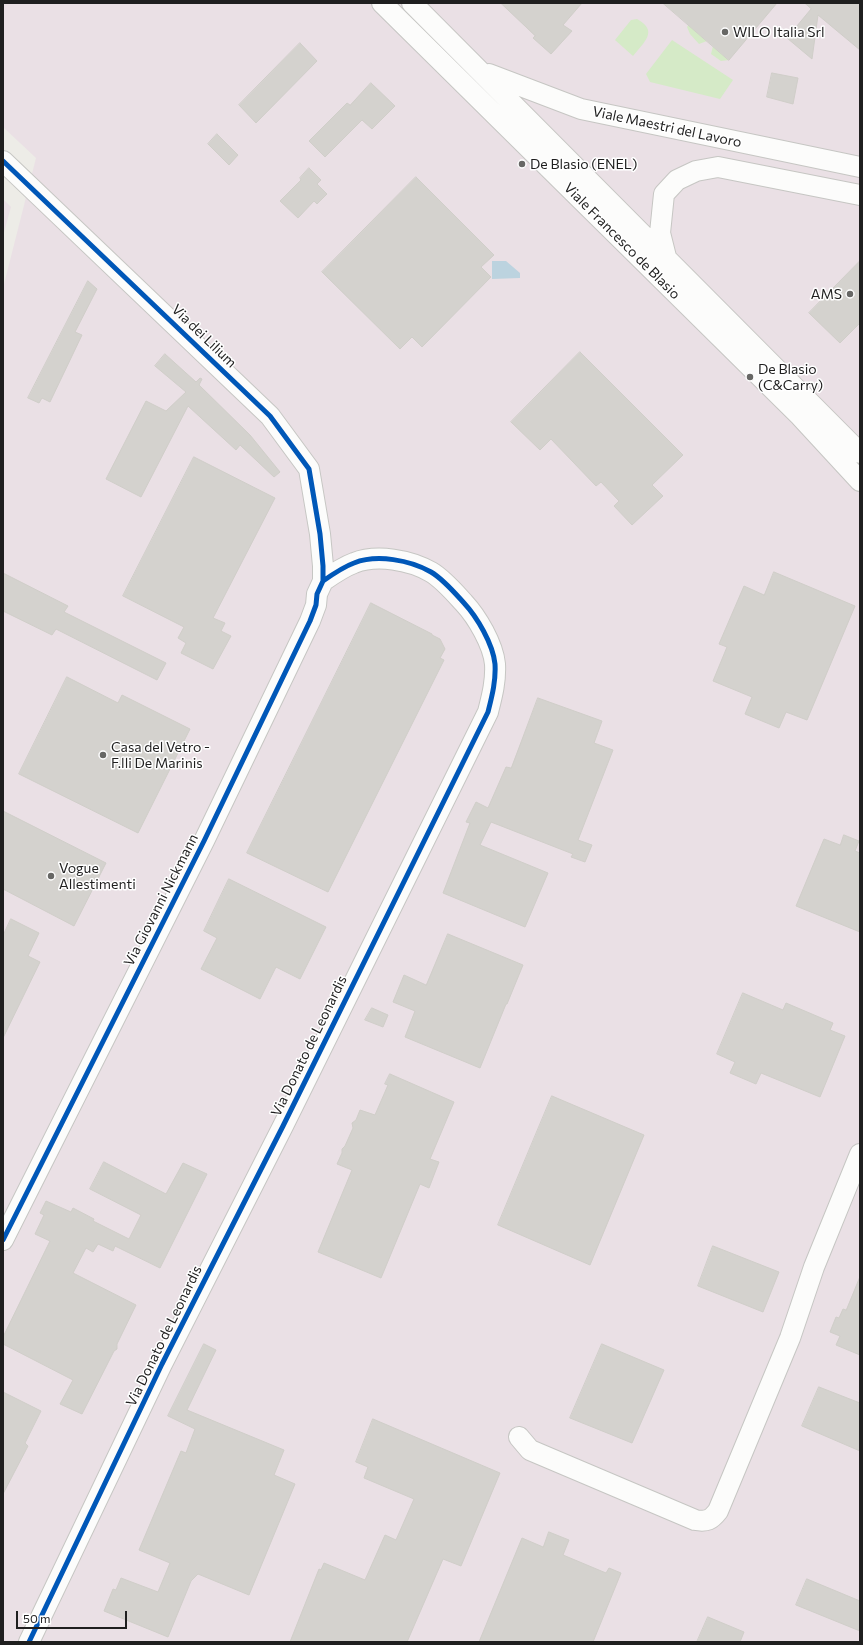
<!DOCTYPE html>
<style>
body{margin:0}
#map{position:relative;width:863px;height:1645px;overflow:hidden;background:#edece7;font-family:Commissioner,sans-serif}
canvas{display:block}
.frame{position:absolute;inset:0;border:4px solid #1f1f1f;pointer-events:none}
.scale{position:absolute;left:16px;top:1611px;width:111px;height:18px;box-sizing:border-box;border:2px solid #1f1f1f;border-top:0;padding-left:5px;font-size:12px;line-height:14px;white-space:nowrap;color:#1f1f1f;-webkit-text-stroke:3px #fff;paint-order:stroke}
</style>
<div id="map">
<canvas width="863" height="1645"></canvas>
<div class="frame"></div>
<div class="scale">50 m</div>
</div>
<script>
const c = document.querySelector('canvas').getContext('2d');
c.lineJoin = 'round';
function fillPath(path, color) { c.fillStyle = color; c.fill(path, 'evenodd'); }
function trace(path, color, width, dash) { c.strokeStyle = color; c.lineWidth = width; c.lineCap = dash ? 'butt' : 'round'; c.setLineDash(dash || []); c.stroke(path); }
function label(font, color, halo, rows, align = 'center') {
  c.font = font + ' Commissioner,sans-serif'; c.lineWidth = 3; c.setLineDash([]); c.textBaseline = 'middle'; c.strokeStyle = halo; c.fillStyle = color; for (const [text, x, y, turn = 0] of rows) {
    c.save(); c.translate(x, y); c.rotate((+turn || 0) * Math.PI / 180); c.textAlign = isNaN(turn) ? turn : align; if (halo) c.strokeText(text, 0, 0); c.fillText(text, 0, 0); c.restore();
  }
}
fillPath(new Path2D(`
 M 3,3 L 860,3 L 860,1642 L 3,1642 L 3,288 L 36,158 L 3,127 Z
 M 3,199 L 11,207 L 3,236 Z`), '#eae0e5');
fillPath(new Path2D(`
 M 637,19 C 659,31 644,42 633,56 L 615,40 L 631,20 Z
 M 689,24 L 707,41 L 699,44 L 690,34 L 687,27 Z
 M 672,40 L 733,80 L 720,99 L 650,82 L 646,74 Z
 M 713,46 L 729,60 L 721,61 L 711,54 Z`), '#d5eac7');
fillPath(new Path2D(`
 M 492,261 L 506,261 L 520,273 L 520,278 L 492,279 Z`), '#bcd3df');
const building = new Path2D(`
 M 501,3 L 582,3 L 563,25 L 572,31 L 551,54 L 533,38 L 535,36 Z
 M 663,3 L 777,3 L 729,60 Z
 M 805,3 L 860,3 L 860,50 L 818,15 L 812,59 L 787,38 L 811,9 Z
 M 300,43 L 317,61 L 256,123 L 239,105 Z
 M 772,73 L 798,78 L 793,104 L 767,97 Z
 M 371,83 L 395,106 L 372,129 L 362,120 L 325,157 L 309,141 L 347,103 L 350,105 Z
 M 217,134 L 238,155 L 229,165 L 208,144 Z
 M 309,168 L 321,180 L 317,184 L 327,194 L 317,204 L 314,201 L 298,218 L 280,201 L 301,180 L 300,178 Z
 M 416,177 L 494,255 L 481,267 L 491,277 L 422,347 L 412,337 L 400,349 L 322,272 Z
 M 860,261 L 860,323 L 840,343 L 809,313 Z
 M 88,281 L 97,289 L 75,332 L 82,335 L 50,402 L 42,398 L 39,403 L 28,398 Z
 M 580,352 L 683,455 L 652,485 L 663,496 L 632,525 L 614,506 L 619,501 L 601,482 L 596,486 L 551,439 L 540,450 L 511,422 Z
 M 165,354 L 196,382 L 200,378 L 202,379 L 199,385 L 250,435 L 280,472 L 274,477 L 240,445 L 236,450 L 188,406 L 141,497 L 106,479 L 146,401 L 166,411 L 186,392 L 155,366 Z
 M 194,457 L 275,498 L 213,618 L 225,623 L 221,631 L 231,636 L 213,669 L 181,653 L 186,643 L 178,638 L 184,627 L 123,596 Z
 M 774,572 L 855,606 L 807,720 L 786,712 L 779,728 L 745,714 L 752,697 L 713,681 L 727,647 L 719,644 L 744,586 L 764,595 Z
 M 3,573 L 68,606 L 64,612 L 166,663 L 157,680 L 56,629 L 52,635 L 3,611 Z
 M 371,603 L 432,634 L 432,635 L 440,639 L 445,649 L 440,658 L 444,660 L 328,892 L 247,853 Z
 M 67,677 L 118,703 L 122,695 L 190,729 L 138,833 L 19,774 Z
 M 538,698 L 602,721 L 594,743 L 613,750 L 578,840 L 592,845 L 585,862 L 571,857 L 573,854 L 491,822 L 480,845 L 548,873 L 525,927 L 443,893 L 470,823 L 466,822 L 476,802 L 488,808 L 506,767 L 511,768 Z
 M 3,811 L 106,863 L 74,926 L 3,889 Z
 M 844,835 L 859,841 L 855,851 L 860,853 L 860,932 L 796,906 L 824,839 L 840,845 Z
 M 229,879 L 326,927 L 300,979 L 276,967 L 260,999 L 201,969 L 217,938 L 204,931 Z
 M 11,919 L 39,933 L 28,956 L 40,962 L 3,1038 L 3,936 Z
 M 448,934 L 523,965 L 507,1004 L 506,1004 L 480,1068 L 405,1037 L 415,1011 L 393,1002 L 404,975 L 426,985 Z
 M 743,993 L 783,1010 L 786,1003 L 833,1023 L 830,1030 L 845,1036 L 820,1097 L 761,1073 L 756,1084 L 730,1073 L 735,1062 L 717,1054 Z
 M 372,1008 L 388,1015 L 383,1027 L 365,1020 Z
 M 390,1074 L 454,1102 L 430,1159 L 439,1162 L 429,1188 L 420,1184 L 381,1278 L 318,1252 L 352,1170 L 337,1164 L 342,1153 L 342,1149 L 345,1146 L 353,1128 L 352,1123 L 356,1120 L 360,1110 L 375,1115 L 388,1085 L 385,1084 Z
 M 552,1096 L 644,1135 L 590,1265 L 498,1225 Z
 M 104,1162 L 166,1194 L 183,1163 L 207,1174 L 160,1268 L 115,1246 L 113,1251 L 98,1244 L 93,1252 L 86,1248 L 73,1273 L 136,1305 L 117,1344 L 117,1349 L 114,1351 L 82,1414 L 60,1404 L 73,1380 L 3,1344 L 3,1337 L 50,1241 L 35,1234 L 44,1215 L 40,1213 L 46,1201 L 71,1212 L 73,1208 L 94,1219 L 93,1221 L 129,1239 L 141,1215 L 90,1189 Z
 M 713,1246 L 779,1272 L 763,1312 L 698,1286 Z
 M 860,1277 L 860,1355 L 836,1345 L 840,1336 L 830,1332 L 836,1317 L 839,1318 L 843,1309 L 846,1310 Z
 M 204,1344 L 216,1350 L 187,1410 L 284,1450 L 274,1475 L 295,1484 L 249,1595 L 198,1574 L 191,1581 L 168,1637 L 104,1611 L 113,1589 L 116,1590 L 121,1578 L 158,1592 L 170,1563 L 139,1550 L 181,1451 L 186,1453 L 195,1429 L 168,1416 Z
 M 602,1344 L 664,1370 L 632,1443 L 570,1418 Z
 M 819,1387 L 860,1403 L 860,1451 L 802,1426 Z
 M 3,1392 L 41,1411 L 25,1443 L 28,1446 L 3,1494 Z
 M 373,1419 L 500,1473 L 461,1566 L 443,1559 L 407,1642 L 290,1642 L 319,1569 L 321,1570 L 324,1563 L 365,1580 L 385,1535 L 396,1540 L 414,1499 L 364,1478 L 368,1467 L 356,1462 Z
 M 549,1532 L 569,1540 L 563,1555 L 606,1573 L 609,1568 L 621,1573 L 593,1642 L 479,1642 L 522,1538 L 543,1547 Z
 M 807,1579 L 860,1601 L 860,1631 L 796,1605 Z
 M 708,1617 L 744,1632 L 740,1642 L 697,1642 Z`);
fillPath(building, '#d4d2ce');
trace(building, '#d0cec9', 1);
const minor = new Path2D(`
 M 382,3 L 800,416 L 860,481
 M 412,3 L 860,453
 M 489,74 L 581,109 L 860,167
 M 3,161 L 270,416 L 309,469 L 320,534 L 323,566 L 323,581 L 317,594 L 316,605 L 310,621 L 204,841 L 3,1240
 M 666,257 L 660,233 L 664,194 L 677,180 L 696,171 L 718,167 L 860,195
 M 519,1437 L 530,1450 L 695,1520 C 707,1522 711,1520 718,1511 L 790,1338 L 814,1267 L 860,1154
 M 29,1642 L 162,1364 L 283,1126 L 488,712 C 492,696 496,681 495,664 C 493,644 477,617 464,603 C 454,592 443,579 431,572 C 410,560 377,554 354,563 C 343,567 333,574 323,581`);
trace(minor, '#c6c6c3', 22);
trace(minor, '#fcfcfb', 20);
trace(new Path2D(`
 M 3,161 L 270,416 L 309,469 L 320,534 L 323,566 L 323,581 L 317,594 L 316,605 L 310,621 L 204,841 L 3,1240
 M 29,1642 L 162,1364 L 283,1126 L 488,712 C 492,696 496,681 495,664 C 493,644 477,617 464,603 C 454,592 443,579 431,572 C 410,560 377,554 354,563 C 343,567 333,574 323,581`), '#0057b8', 5);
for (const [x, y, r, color] of [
 [725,32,4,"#676765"],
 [522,164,4,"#676765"],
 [850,294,4,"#676765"],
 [750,377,4,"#676765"],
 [103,755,4,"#676765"],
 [51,876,4,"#676765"]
]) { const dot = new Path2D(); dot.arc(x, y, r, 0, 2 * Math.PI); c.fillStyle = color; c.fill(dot); trace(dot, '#fff', 1.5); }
label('14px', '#1f1f1f', '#fff', [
 ["WILO Italia Srl",733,32],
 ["De Blasio (ENEL)",530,164],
 ["AMS",842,294,"right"],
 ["De Blasio",758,369],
 ["(C&Carry)",758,385],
 ["Casa del Vetro -",111,747],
 ["F.lli De Marinis",111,763],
 ["Vogue",59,868],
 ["Allestimenti",59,884]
], 'left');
label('14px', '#1f1f1f', '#fff', [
 ["Viale Maestri del Lavoro",667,127,12],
 ["Viale Francesco de Blasio",622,241,45],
 ["Via dei Lilium",204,336,44],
 ["Via Giovanni Nickmann",161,900,-63],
 ["Via Donato de Leonardis",309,1046,-64],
 ["Via Donato de Leonardis",164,1336,-64]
]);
</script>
